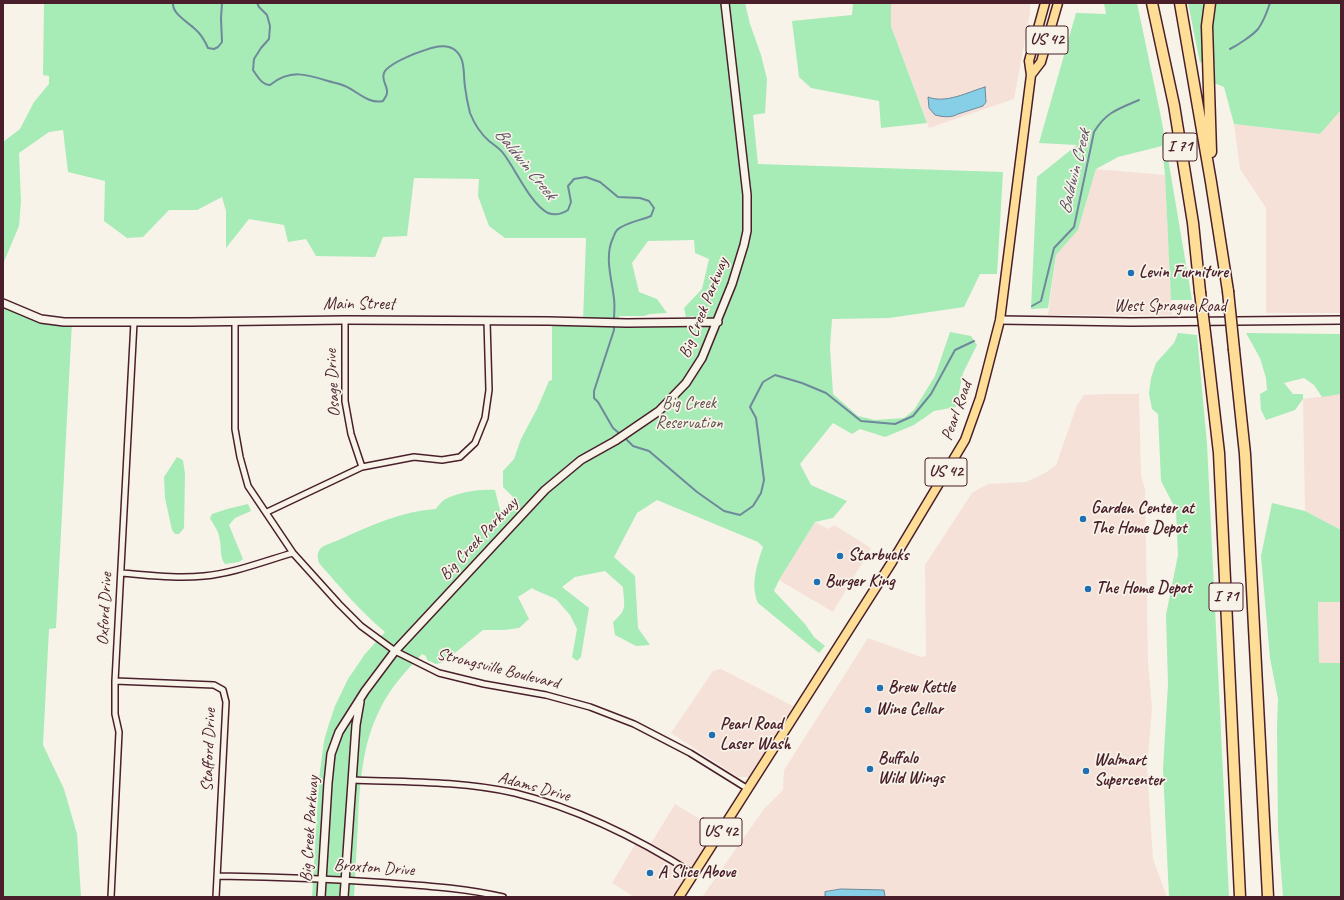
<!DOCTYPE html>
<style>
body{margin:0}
#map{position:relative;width:1344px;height:900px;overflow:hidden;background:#f7f3e8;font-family:Caveat,sans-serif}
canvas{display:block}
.frame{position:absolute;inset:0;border:4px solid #4a1f2b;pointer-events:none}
</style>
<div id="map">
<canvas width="1344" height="900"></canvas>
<div class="frame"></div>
</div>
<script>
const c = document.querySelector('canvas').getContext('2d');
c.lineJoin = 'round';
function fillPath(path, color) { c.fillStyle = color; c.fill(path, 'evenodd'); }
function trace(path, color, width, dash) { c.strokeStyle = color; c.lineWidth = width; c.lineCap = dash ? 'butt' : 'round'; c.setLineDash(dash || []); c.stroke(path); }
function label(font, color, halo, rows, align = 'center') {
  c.font = font + ' Caveat,sans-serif'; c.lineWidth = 3.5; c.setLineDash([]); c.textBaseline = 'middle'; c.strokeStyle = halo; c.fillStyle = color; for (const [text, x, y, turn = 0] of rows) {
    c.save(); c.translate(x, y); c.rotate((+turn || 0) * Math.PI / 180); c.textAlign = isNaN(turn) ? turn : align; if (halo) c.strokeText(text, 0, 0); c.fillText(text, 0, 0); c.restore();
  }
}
fillPath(new Path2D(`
 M 894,3 L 1030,3 L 1030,12 L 1014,99 L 929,128 L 891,25 L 891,5 Z
 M 1341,110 L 1341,313 L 1266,313 L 1266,208 L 1240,169 L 1234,124 L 1320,134 Z
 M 1096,169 L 1165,175 L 1172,315 L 1048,315 L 1056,255 L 1078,230 Z
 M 1103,394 L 1139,394 L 1141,476 L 1145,489 L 1148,663 L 1152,708 L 1147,769 L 1153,859 L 1167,897 L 702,897 L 764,809 L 783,790 L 784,770 L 868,638 L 921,657 L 926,656 L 925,565 L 972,493 L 988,484 L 1026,482 L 1045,473 L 1056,465 L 1077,405 L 1084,395 Z
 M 1341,394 L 1341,530 L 1305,511 L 1303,399 Z
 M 815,522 L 828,529 L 834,525 L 871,548 L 833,612 L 779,580 Z
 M 1318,601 L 1341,602 L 1341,663 L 1319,664 Z
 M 721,669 L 793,706 L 749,777 L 738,777 L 671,733 L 713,671 Z
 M 675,804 L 716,829 L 693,866 L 690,867 L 684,865 L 650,845 Z
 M 636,843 L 679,870 L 684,878 L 673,897 L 634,897 L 612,883 Z`), '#f6e1d8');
fillPath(new Path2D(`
 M 44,3 L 745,3 L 750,24 L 761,55 L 767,79 L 765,113 L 753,115 L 758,164 L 1003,172 L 997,274 L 980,274 L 964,307 L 889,318 L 832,319 L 830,347 L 833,394 L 858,416 L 875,420 L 904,418 L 914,410 L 935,376 L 950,332 L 971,336 L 977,345 L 963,373 L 956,407 L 934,411 L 914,425 L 885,437 L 860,429 L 852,434 L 833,423 L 800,464 L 811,485 L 847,501 L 833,518 L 815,522 L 779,580 L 774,591 L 805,624 L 814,637 L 825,646 L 819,653 L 758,603 C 750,585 757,564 763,547 L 758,542 L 657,500 L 637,513 L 614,557 L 635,576 L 638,628 L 650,645 L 636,646 L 615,635 L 613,622 C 628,609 624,606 623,587 L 605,571 L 575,577 L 562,587 L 589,608 L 581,657 L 577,661 L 572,657 L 577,629 L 570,615 L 556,599 L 535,590 L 532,588 L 518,597 L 529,619 L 519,628 L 504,630 L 483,630 L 444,662 L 436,664 L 427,660 L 426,656 L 422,654 C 406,671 390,688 380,709 C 362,745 360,782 358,821 C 357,846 355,872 354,897 L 312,897 L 319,779 L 324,741 L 328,727 L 335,706 L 348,679 L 365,654 L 385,632 C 360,611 340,587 319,563 C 317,557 317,552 321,548 C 326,544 335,542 341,539 C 371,525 403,511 436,509 C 438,506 441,502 444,500 C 457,492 481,489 495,490 L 501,514 L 494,530 L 498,526 L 516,500 L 503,487 L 503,471 L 514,459 L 521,439 L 537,409 L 549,381 L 552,380 L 552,322 L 583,322 L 586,238 L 505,238 L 489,226 L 478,196 L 479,179 L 414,178 L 407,236 L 383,237 L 375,257 L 316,256 L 306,239 L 288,242 L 284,225 L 249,219 L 226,248 L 226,211 L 222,197 L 197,210 L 169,210 L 143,237 L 127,238 L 104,221 L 105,181 L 68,172 L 63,130 L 49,132 L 19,153 L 21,201 L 19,226 L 3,264 L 3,142 L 20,129 L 34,102 L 49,84 L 49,76 L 43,75 ZM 694,240 L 695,253 L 709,259 L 702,289 L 684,308 L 686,317 L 694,316 L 694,322 L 619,322 L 619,316 L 644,316 L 650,314 L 667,313 L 657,299 L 639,292 L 632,263 L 648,241 Z
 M 853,3 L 894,3 L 891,5 L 891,26 L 927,123 L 881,128 L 879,101 L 811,88 L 799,77 L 792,21 L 852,15 Z
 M 1104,3 L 1137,3 L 1161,117 L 1192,300 L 1171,300 L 1165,175 L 1162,146 L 1118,157 L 1096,169 L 1078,230 L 1056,255 L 1048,308 L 1031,309 L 1037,177 L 1077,145 L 1039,143 L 1076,13 L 1106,14 Z
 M 1188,3 L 1206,3 L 1203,61 L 1200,63 Z
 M 1215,3 L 1341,3 L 1341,110 L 1320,134 L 1234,124 L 1224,87 L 1214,83 L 1211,23 Z
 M 3,303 L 39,322 L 72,322 L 56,628 L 49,629 L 43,745 L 64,789 L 77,834 L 81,897 L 3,897 Z
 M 1178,333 L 1197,335 L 1207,444 L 1229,897 L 1169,897 L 1163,769 L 1168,684 L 1166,615 L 1178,555 L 1176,510 L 1161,481 L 1158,414 L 1152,409 L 1149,394 L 1151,378 L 1156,363 L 1174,343 Z
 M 1246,333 L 1341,334 L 1341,394 L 1322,397 L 1314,385 L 1304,378 L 1284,383 L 1293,394 L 1303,394 L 1303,399 L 1295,410 L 1266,420 L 1261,410 L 1260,394 L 1267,390 L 1266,378 L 1260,358 Z
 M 177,457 L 183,460 L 185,474 L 184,528 L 179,534 L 175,534 L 172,530 L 165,498 L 164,477 Z
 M 1272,503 L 1305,511 L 1341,530 L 1341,602 L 1318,602 L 1319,663 L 1341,663 L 1341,897 L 1283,897 L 1278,830 L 1277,727 L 1278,699 L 1270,658 L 1261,556 Z
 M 248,504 L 251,511 L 235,518 L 229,525 L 243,559 L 239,562 L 225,564 C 219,557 222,545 219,536 C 218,530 213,524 210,518 L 212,514 L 227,509 Z`), '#a7ebb6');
const water = new Path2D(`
 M 985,87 L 986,102 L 983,106 L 958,114 C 951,118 943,117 935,115 L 929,108 L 928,97 C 946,104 968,92 985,87 Z
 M 841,889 L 884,890 L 885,897 L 825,897 L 825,892 Z`);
fillPath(water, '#86cfe6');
trace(water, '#6e899b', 1);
trace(new Path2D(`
 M 173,3 C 172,14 188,22 195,29 C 201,34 205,41 208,48 L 214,49 L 218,47 L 222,42 L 221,18 L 222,3
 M 257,3 L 259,7 L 267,15 L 270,26 L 269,39 L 261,48 L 254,59 L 253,70 C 257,76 262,85 270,85 C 290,69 306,74 328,81 C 335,83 343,84 349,88 C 360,94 370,104 383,101 C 384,99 387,96 387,93 C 388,86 381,80 384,73 C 387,65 407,57 414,54 C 426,50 444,41 455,50 C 466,59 463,74 465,87 C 466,95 468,105 470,113 C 474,123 481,134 489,141 C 494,145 499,148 503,153 C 515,168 531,205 548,213 C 556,216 562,214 568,210 L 571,202 L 568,186 L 574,179 L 586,177 L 600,182 L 618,197 L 640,198 L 649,201 L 654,208 L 651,216 C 642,220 624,223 617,230 C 615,232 614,236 613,238 C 604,257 612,279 614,299 C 615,306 614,313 614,320
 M 1230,49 C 1238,45 1253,35 1258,29 C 1264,21 1267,12 1270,3
 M 1032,306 L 1041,301 L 1054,248 L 1074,227 L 1094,132 C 1106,112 1118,109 1139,100
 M 614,325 L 614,330 L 594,391 L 594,398 L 598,402 L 613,428 L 620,434
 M 624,437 L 633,446 L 649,451 L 697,492 L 724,511 L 740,515 L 753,506 L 761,493 L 764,480 L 756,418 L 750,407 L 763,382 L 775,375 L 802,383 L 826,393 L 861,421 L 895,424 L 913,416 L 931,394 L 955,350 L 974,341`), '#6e899b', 2);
const street = new Path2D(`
 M 345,320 L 345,401 L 351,434 L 362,467
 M 235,322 L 235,429 L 240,457 L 248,486 L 293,553 L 339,604 L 361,626 L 395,651 L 439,673 L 484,684 L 546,695 L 590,707 L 634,724 L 690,753 L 748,789
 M 267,512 L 362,467 L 414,457 L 442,460 L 460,457 L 475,443 L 485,418 L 489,390 L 487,321
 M 121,573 C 148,575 176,579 204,576 C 235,573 264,561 293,553
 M 115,681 L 214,685 L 223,690 L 226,702 L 216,897
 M 352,780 C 406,782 463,781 515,793 C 579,809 639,839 694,874
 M 218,876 C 275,877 332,879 389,883 C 428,886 465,888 503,897
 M 111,897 L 119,732 L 115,714 L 115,681 L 134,322`);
const secondary = new Path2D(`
 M 3,303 L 41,319 L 64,322 L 190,322 L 345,320 L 548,321 L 627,323 L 718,322
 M 1000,320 L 1131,322 L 1341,320
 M 321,897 L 328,783 L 331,754 L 339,732 L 365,691 L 395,651 L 545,490 L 581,460 L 615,441 L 659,411 L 686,383 L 702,358 L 732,284 L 744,245 L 747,231 L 747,195 L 725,3
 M 344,897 L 356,725 L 360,702`);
const primary = new Path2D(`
 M 1031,75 L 1041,62 L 1058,3
 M 679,897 L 892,562 L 965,440 L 980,398 L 1000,320 L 1031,75 L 1029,61 L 1045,3`);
const highway = new Path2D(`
 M 1152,3 L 1174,105 L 1193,223 L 1200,292
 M 1180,3 L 1211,182 L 1228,291
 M 1210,3 L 1207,26 L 1211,152
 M 1207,349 L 1219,453 L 1240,897
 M 1234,350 L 1245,454 L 1268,897`);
trace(street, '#4a1f2b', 8);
trace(secondary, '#4a1f2b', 10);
trace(primary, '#4a1f2b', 11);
trace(highway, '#4a1f2b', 13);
trace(street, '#f7f3e8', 5);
trace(secondary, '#f7f3e8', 7);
trace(primary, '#fedd96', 8);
trace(highway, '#fedd96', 10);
const highwayBridge = new Path2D(`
 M 1228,291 L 1234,350
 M 1200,292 L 1207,349`);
trace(highwayBridge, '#4a1f2b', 13, []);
trace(highwayBridge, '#fedd96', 10);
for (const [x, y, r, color] of [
 [1131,273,4,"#1f6fb2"],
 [1083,519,4,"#1f6fb2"],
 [840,556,4,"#1f6fb2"],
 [817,582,4,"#1f6fb2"],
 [1088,589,4,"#1f6fb2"],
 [880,688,4,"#1f6fb2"],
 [868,710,4,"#1f6fb2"],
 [712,735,4,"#1f6fb2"],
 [870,769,4,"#1f6fb2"],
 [1086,771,4,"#1f6fb2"],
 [650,873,4,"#1f6fb2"]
]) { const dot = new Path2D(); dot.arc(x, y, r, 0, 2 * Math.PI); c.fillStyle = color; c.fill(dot); trace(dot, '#f7f3e8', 1.5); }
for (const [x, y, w] of [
 [1047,40,42],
 [1180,147,34],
 [946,472,42],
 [1226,597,34],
 [721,832,42]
]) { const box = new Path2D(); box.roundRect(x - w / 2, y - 14, w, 28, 3); c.fillStyle = '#f7f3e8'; c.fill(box); trace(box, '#4a1f2b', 1); }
label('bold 16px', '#4a1f2b', null, [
 ["US 42",1047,40],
 ["I 71",1180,147],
 ["US 42",946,472],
 ["I 71",1226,597],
 ["US 42",721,832]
]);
label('bold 17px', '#4a1f2b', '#f7f3e8', [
 ["Levin Furniture",1139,273],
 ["Garden Center at",1091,509],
 ["The Home Depot",1091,529],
 ["Starbucks",848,556],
 ["Burger King",825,582],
 ["The Home Depot",1096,589],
 ["Brew Kettle",888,688],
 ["Wine Cellar",876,710],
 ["Pearl Road",720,725],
 ["Laser Wash",720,745],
 ["Buffalo",878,759],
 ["Wild Wings",878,779],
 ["Walmart",1094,761],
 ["Supercenter",1094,781],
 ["A Slice Above",658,873]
], 'left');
label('17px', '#4a1f2b', '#f7f3e8', [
 ["Main Street",359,305],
 ["West Sprague Road",1170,307],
 ["Big Creek Parkway",704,308,-68],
 ["Osage Drive",333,383,-93],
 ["Pearl Road",957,411,-70],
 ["Big Creek Parkway",479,539,-47],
 ["Oxford Drive",105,609,-87],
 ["Strongsville Boulevard",498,669,14],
 ["Stafford Drive",209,750,-88],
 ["Adams Drive",534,787,15],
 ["Big Creek Parkway",310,829,-86],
 ["Broxton Drive",374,868,4]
]);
label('17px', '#61524e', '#f7f3e8', [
 ["Big Creek",689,404],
 ["Reservation",689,424]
]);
label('italic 18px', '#5c5463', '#f7f3e8', [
 ["Baldwin Creek",525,164,51],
 ["Baldwin Creek",1075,172,-76]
]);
</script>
